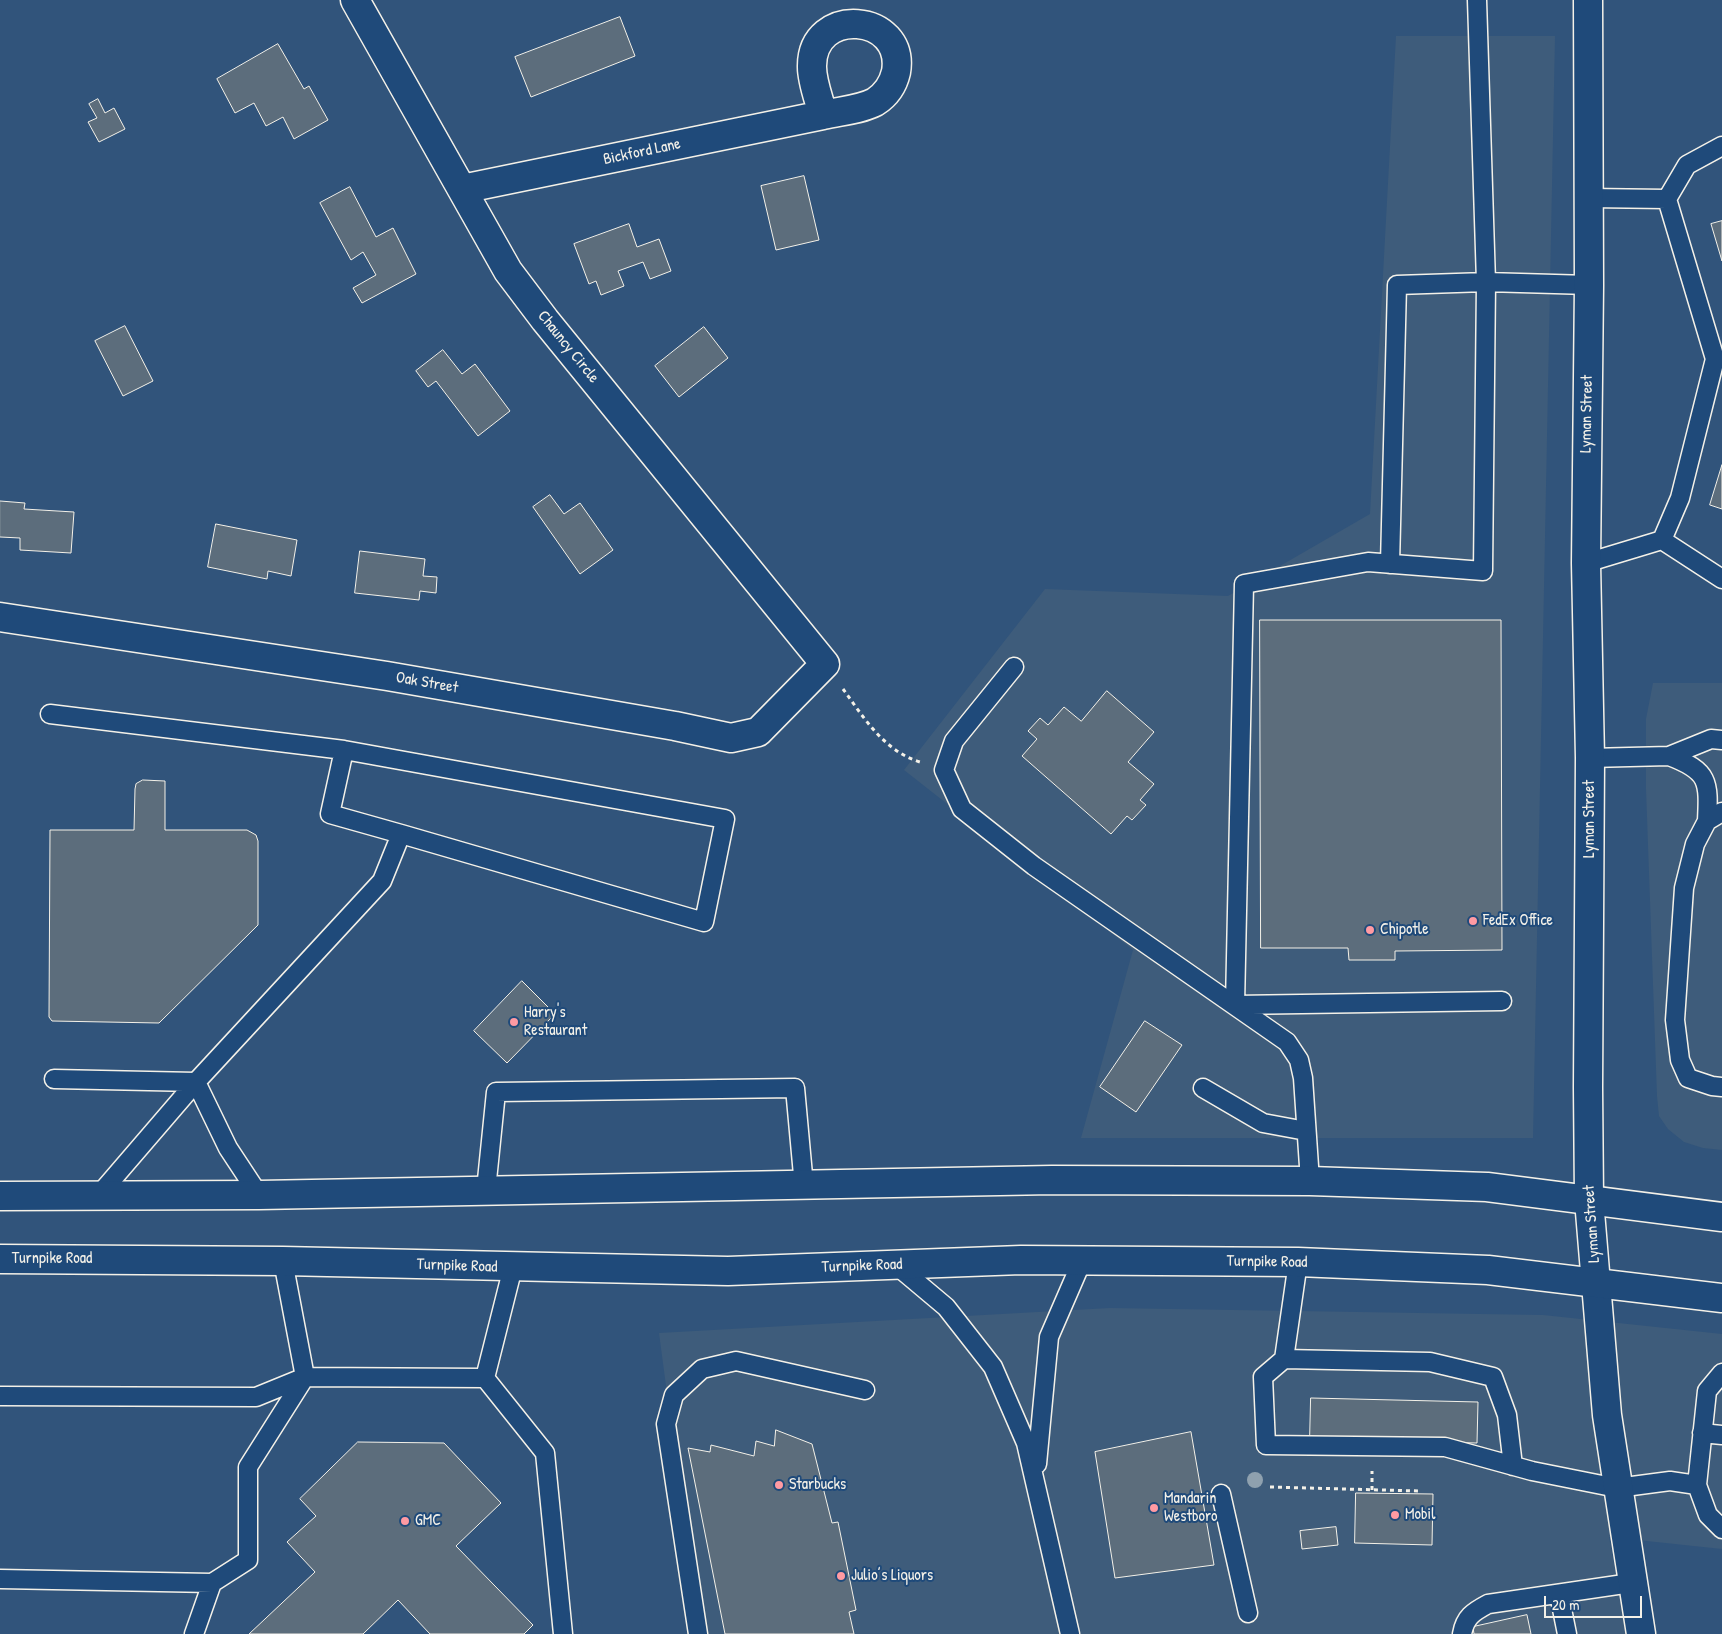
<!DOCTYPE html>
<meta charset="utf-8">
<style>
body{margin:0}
#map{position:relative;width:1722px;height:1634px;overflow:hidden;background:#31547b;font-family:"Patrick Hand",sans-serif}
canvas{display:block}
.scale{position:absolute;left:1544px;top:1596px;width:98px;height:22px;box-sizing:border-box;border:2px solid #f4f1e8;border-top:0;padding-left:6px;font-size:15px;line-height:18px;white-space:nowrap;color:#f4f1e8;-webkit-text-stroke:4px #1f4a7a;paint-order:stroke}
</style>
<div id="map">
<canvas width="1722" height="1634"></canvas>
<div class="scale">20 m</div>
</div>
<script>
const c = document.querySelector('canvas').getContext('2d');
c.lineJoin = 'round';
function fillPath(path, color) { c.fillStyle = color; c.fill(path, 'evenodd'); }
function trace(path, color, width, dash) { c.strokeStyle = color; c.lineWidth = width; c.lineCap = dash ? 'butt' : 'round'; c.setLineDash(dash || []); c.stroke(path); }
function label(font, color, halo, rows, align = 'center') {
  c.font = font + ' "Patrick Hand",sans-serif'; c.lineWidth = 4; c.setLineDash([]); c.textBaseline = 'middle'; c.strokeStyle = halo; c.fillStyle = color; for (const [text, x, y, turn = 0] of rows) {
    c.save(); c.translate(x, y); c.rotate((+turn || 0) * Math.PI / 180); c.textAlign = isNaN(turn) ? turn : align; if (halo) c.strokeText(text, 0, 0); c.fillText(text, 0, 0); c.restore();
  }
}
fillPath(new Path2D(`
 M 1396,36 L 1555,36 L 1533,1138 L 1081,1138 L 1133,950 L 904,770 L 1045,589 L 1228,596 L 1370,514 Z
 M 1653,683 L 1722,683 L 1722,1150 L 1703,1148 L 1684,1142 L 1668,1129 L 1659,1116 L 1657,1096 L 1646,789 L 1646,719 Z
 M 1110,1308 L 1543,1315 L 1722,1334 L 1722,1549 L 1609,1537 L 1627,1634 L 699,1634 L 659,1333 Z`), '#3e5c7b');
const building = new Path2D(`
 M 620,17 L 635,56 L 531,97 L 515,57 Z
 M 278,44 L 304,89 L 309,86 L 328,120 L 294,139 L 283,117 L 266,126 L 254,103 L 235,113 L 217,79 Z
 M 98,99 L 105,113 L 114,108 L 125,129 L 99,142 L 88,122 L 97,118 L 89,104 Z
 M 804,176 L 819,240 L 776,250 L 761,186 Z
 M 350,187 L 376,237 L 393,228 L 416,274 L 362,303 L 353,288 L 376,275 L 363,252 L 351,260 L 320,203 Z
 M 1722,221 L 1722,261 L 1711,224 Z
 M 629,224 L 637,247 L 659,239 L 671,271 L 650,279 L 643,262 L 618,271 L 624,286 L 601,295 L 596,281 L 589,284 L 574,244 Z
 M 125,326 L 153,381 L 123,396 L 95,341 Z
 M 704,327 L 728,358 L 679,397 L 655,366 Z
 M 443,350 L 462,374 L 475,364 L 510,411 L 478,436 L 436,381 L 428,387 L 416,371 Z
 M 1722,465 L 1722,509 L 1710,505 Z
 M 550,495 L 564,514 L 580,503 L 613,550 L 580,574 L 533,507 Z
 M 0,501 L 25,503 L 24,509 L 74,512 L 71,553 L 20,550 L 20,538 L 0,537 Z
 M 216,524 L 297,540 L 291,576 L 268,571 L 267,579 L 208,567 Z
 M 360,551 L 425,559 L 423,576 L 437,577 L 436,593 L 420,591 L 419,600 L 355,593 Z
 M 1260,620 L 1501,620 L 1502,950 L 1395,951 L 1395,960 L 1349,960 L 1348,948 L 1261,948 Z
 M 1107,691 L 1154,732 L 1128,762 L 1154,784 L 1140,800 L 1146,805 L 1132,820 L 1127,816 L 1111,834 L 1022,756 L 1037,739 L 1028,731 L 1040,718 L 1048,725 L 1064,707 L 1081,721 Z
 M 143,780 L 165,781 L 165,830 L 247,830 L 256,835 L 258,841 L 258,925 L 159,1023 L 52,1021 L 49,1017 L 50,830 L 134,830 L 135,789 L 136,784 Z
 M 522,981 L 555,1014 L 507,1063 L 474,1031 Z
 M 1145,1021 L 1182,1045 L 1136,1112 L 1100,1087 Z
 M 1311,1398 L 1478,1402 L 1477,1443 L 1310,1439 Z
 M 776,1430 L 812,1444 L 832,1523 L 838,1522 L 856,1610 L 849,1612 L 854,1634 L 725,1634 L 688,1448 L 710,1452 L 711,1445 L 754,1456 L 756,1441 L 774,1446 Z
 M 1191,1432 L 1214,1565 L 1115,1578 L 1095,1452 Z
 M 358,1442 L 444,1443 L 501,1503 L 456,1546 L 533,1625 L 524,1634 L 430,1634 L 398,1600 L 363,1634 L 249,1634 L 315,1572 L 287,1542 L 316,1516 L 300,1499 Z
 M 1356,1493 L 1433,1494 L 1432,1545 L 1355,1543 Z
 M 1336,1527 L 1338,1545 L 1302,1549 L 1300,1531 Z
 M 1527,1615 L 1531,1634 L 1474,1634 L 1473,1627 Z`);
fillPath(building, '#5c6d7c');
trace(building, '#f4f1e8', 1);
const lane = new Path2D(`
 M 1477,0 L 1486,282 L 1483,571 L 1368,562 L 1244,584 L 1235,1005 L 1502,1001
 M 1667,199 L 1687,165 L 1722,146
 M 1662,540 L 1722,579
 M 1586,563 L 1662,540 L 1680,498 L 1715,359 L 1667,199 L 1588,198
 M 1390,564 L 1397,285 L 1486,282 L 1589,285
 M 1014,667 L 954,741 L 944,770 L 962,809 L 1034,866 L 1287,1042 L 1299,1060 L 1303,1078 L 1310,1181
 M 50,714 L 344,750 L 725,819 L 704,922 L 401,834 L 382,881 L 196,1082 L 54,1079
 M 344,750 L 330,814 L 401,834
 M 1669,756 C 1709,771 1709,781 1707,821
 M 1590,758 L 1669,756 L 1711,739 L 1722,740
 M 1722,812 L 1707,821 L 1695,844 L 1684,888 L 1675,1020 L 1680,1060 L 1688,1078 L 1712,1086 L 1722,1087
 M 1203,1088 L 1263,1123 L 1306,1131
 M 486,1190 L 496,1092 L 795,1088 L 804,1186
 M 98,1196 L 196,1082 L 228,1148 L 259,1195
 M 896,1265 L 946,1307 L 993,1367 L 1026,1443 L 1070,1634
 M 1284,1359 L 1298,1262
 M 485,1378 L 545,1453 L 563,1634
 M 485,1378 L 513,1267
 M 0,1396 L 256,1397 L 305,1377 L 485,1378
 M 1702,1433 L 1722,1435
 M 1037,1464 L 1049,1337 L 1082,1261
 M 1513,1466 L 1507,1415 L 1493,1377 L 1430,1362 L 1284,1359 L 1263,1377 L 1266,1445 L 1445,1447 L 1532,1471 L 1617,1488 L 1670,1481 L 1697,1485 L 1708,1515 L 1722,1529
 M 1697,1485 L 1707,1391 L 1722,1373
 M 1221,1494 L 1248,1613
 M 0,1579 L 212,1583 L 248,1560 L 248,1467 L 305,1377 L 283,1261
 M 1559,1594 L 1567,1634
 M 194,1634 L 212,1583
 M 698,1634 L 666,1424 L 674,1395 L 702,1369 L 736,1361 L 865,1390
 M 1462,1634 C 1465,1617 1473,1612 1488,1604 L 1631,1583`);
const street = new Path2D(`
 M 462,189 L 823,115 C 839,111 860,110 875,102 C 886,95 893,85 896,72 C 906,13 811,5 812,67 C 812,82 819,99 823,115
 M 0,617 L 387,676 L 675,726 L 731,738 L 758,732 L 825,664 L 545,320 L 508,271 L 355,0`);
const secondary = new Path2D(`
 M 1588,0 L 1589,285 L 1586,563 L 1590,758 L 1588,1087 L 1589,1200 L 1607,1415 L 1641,1634`);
const highway = new Path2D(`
 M 0,1196 L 259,1195 L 1052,1180 L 1310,1181 L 1487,1187 L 1722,1217
 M 0,1259 L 283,1261 L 728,1271 L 1021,1260 L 1298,1262 L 1488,1270 L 1722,1298`);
trace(lane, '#f4f1e8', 21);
trace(street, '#f4f1e8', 31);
trace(secondary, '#f4f1e8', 31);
trace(highway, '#f4f1e8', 31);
trace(new Path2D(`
 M 843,689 C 864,718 884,751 920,762
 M 1270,1487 L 1419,1491
 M 1372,1490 L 1372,1471`), '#f4f1e8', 3, [4, 4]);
trace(lane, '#1f4a7a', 18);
trace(street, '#1f4a7a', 28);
trace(secondary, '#1f4a7a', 28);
trace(highway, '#1f4a7a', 28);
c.fillStyle = '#8fa1af';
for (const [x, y] of [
 [1255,1480]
]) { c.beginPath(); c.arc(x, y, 8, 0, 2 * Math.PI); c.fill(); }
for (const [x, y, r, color] of [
 [1473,921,5,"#ff9aa2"],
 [1370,930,5,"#ff9aa2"],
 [514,1022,5,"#ff9aa2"],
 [779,1485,5,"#ff9aa2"],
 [1154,1508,5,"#ff9aa2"],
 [1395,1515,5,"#ff9aa2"],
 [405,1521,5,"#ff9aa2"],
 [841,1576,5,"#ff9aa2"]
]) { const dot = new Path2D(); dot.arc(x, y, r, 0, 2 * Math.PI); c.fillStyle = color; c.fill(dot); trace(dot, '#1f4a7a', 2); }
label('16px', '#f4f1e8', '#1f4a7a', [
 ["Bickford Lane",642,152,-12],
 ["Chauncy Circle",568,347,51],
 ["Lyman Street",1587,414,-89],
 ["Oak Street",427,683,10],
 ["Lyman Street",1590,819,-90],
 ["Lyman Street",1592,1224,-94],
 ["Turnpike Road",52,1259],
 ["Turnpike Road",1267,1262,1],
 ["Turnpike Road",457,1266,2],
 ["Turnpike Road",862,1266,-2]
]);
label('16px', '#f4f1e8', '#1f4a7a', [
 ["FedEx Office",1483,921],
 ["Chipotle",1380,930],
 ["Harry's",524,1013],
 ["Restaurant",524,1031],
 ["Starbucks",789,1485],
 ["Mandarin",1164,1499],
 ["Westboro",1164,1517],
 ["Mobil",1405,1515],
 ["GMC",415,1521],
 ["Julio’s Liquors",851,1576]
], 'left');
</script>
